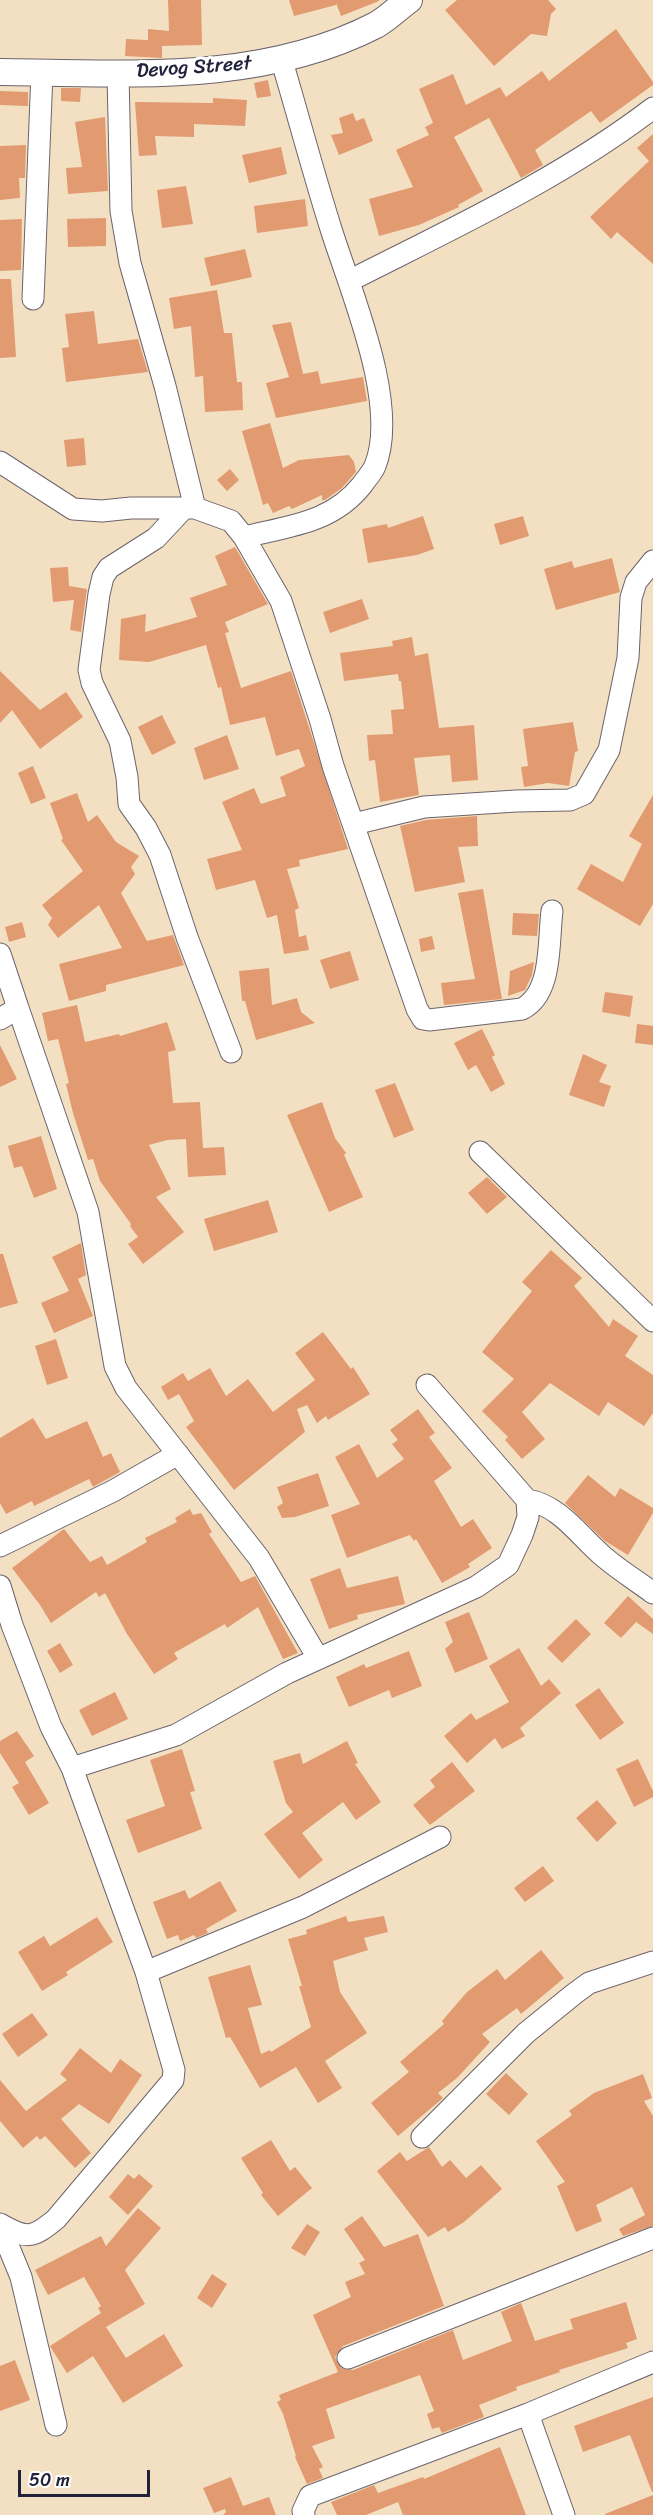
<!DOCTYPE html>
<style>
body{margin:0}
#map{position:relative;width:653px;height:2515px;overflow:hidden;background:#f3e0c3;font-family:Sriracha,sans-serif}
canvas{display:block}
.scale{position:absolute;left:18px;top:2470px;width:132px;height:27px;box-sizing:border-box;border:3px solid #22223b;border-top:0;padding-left:8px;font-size:18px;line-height:21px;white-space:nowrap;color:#22223b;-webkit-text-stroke:4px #fff;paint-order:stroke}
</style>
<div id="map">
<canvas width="653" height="2515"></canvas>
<div class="scale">50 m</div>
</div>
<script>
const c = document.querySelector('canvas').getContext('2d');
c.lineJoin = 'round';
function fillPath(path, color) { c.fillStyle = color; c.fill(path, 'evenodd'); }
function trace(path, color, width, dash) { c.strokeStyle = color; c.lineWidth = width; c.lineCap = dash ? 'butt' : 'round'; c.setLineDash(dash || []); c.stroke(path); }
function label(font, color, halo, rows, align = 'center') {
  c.font = font + ' Sriracha,sans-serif'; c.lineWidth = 6; c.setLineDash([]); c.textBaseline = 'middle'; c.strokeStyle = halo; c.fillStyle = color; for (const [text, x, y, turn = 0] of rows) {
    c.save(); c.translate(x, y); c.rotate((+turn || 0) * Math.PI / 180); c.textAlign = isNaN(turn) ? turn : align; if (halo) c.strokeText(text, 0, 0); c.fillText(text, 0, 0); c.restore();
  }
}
fillPath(new Path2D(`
 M 168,0 L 201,0 L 202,45 L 162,46 L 162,58 L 125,56 L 126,39 L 148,40 L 148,29 L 169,31 Z
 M 289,0 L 379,0 L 379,1 L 341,16 L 336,3 L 336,5 L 294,16 Z
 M 457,0 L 548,0 L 556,9 L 551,14 L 547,36 L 531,34 L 494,66 L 445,10 Z
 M 616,29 L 653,82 L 653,85 L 600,123 L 591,111 L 535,150 L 543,165 L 521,178 L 489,118 L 454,137 L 483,191 L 458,205 L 459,207 L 419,225 L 379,236 L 369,199 L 413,187 L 396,150 L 429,135 L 425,127 L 433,123 L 419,89 L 453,74 L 466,105 L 500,87 L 506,97 L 542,71 L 549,81 Z
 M 268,80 L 271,96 L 257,98 L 254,83 Z
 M 61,88 L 81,88 L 80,102 L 61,101 Z
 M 0,91 L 28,92 L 28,106 L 0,105 Z
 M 213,98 L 247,100 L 245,126 L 194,124 L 194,137 L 155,136 L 157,155 L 139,156 L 135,102 L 213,103 Z
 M 353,113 L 356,121 L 364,118 L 373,141 L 339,155 L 331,135 L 343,133 L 339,118 Z
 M 105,117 L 108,191 L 68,194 L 66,168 L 82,167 L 75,122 Z
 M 653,134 L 653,264 L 617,232 L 611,239 L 590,217 L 649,161 L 637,148 Z
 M 26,145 L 25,178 L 19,178 L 20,198 L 0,200 L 0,146 Z
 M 281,147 L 287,174 L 249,183 L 242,155 Z
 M 186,186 L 193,224 L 162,228 L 157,190 Z
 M 305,199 L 308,226 L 257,233 L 254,206 Z
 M 106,218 L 106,246 L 68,247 L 67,219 Z
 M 22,219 L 21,270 L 0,271 L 0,220 Z
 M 245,249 L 252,277 L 211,286 L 204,258 Z
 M 0,279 L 11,279 L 16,357 L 0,358 Z
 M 217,290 L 224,333 L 232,333 L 237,382 L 242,382 L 243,410 L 205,412 L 203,376 L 195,377 L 191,326 L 174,329 L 169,298 Z
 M 94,311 L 98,344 L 138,339 L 148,372 L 66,382 L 62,348 L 69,347 L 65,314 Z
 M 291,322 L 303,374 L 318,371 L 321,384 L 363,377 L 367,401 L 276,418 L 266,383 L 289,377 L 272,325 Z
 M 270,423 L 283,468 L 299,460 L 349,455 L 354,462 L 356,472 L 342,488 L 325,500 L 322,500 L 322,495 L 292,509 L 289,506 L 273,513 L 268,503 L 263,505 L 242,431 Z
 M 84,438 L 86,465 L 67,467 L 64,440 Z
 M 230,469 L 239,480 L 227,491 L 217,480 Z
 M 423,516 L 434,549 L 417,555 L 368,563 L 362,529 L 387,524 L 388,528 Z
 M 523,516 L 529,536 L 500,545 L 494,524 Z
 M 235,547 L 268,604 L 225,622 L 229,632 L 225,633 L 241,688 L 291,671 L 348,849 L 299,860 L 300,866 L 287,869 L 299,908 L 295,910 L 299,937 L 306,935 L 309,950 L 284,954 L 277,915 L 267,918 L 255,880 L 216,890 L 207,859 L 242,850 L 222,802 L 254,788 L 261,804 L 286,796 L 280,777 L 305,766 L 299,749 L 276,756 L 265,717 L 230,725 L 221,687 L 218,688 L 206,645 L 149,662 L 119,660 L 121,619 L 146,614 L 145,632 L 197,617 L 190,598 L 227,585 L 215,556 Z
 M 612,558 L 620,592 L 556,610 L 544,569 L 572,561 L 574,568 Z
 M 68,567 L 69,586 L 87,589 L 81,632 L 70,630 L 74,600 L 53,602 L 50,568 Z
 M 362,599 L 369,619 L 330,633 L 323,612 Z
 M 412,637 L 415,656 L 428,653 L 439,728 L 474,725 L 478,780 L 452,782 L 450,755 L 414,758 L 419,795 L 380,802 L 375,760 L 369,761 L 367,735 L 393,734 L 391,710 L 404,709 L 401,681 L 399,681 L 398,674 L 344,681 L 340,653 L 393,646 L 392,641 Z
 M 0,671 L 40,710 L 66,692 L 83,717 L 40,749 L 12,710 L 0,723 Z
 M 162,715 L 176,743 L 152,755 L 138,727 Z
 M 573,722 L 578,751 L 575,752 L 569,786 L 548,783 L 524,787 L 521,767 L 528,766 L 523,729 Z
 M 227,735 L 239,769 L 204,780 L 194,748 Z
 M 33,766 L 46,798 L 31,804 L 18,773 Z
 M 77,793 L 88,822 L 97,815 L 116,842 L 139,856 L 131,867 L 135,874 L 121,893 L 147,941 L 173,935 L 184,965 L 106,985 L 106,991 L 69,1001 L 59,964 L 122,948 L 99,905 L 58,938 L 48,925 L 52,918 L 42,905 L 83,871 L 61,840 L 63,839 L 50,803 Z
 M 653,795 L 653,904 L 640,926 L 577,889 L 591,864 L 623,882 L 642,844 L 629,836 Z
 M 477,816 L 478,846 L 458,847 L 465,882 L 415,892 L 400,826 L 426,820 Z
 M 483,889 L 502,999 L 444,1005 L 441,983 L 475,979 L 458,893 Z
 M 513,913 L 539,914 L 537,936 L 512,935 Z
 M 22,922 L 26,937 L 9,942 L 5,927 Z
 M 432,936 L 435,949 L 421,952 L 419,939 Z
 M 350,951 L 359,980 L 330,989 L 320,960 Z
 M 534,962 L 532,975 L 525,990 L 508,996 L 510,971 Z
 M 269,968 L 272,1005 L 297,998 L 301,1012 L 315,1023 L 256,1040 L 245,1001 L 242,1001 L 239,971 Z
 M 605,992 L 633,996 L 630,1017 L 602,1012 Z
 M 77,1005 L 85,1042 L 119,1034 L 120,1036 L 167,1022 L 176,1050 L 168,1052 L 173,1103 L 200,1102 L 203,1148 L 224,1147 L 226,1175 L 188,1177 L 186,1139 L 167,1140 L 149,1145 L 171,1189 L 156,1197 L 184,1232 L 143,1264 L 128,1244 L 138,1237 L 130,1226 L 131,1224 L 100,1181 L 93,1159 L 88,1160 L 73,1113 L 66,1084 L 69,1083 L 58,1039 L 48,1041 L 42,1013 Z
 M 637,1024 L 653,1026 L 653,1045 L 635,1043 Z
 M 482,1029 L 495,1055 L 492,1057 L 505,1084 L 491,1092 L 476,1065 L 468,1070 L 454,1043 Z
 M 0,1045 L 17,1079 L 0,1087 Z
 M 583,1054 L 607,1065 L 599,1082 L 611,1086 L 604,1107 L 569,1095 Z
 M 395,1083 L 414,1130 L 394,1138 L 375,1090 Z
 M 322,1102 L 335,1138 L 346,1153 L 344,1155 L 363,1197 L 329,1212 L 287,1115 Z
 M 41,1136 L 57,1189 L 34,1198 L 22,1166 L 14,1168 L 8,1146 Z
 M 487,1177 L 507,1197 L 487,1214 L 468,1193 Z
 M 268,1200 L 278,1232 L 214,1251 L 204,1219 Z
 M 81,1243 L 86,1275 L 78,1279 L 93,1316 L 54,1333 L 41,1303 L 69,1291 L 52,1257 Z
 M 551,1250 L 582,1278 L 574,1286 L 609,1327 L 613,1319 L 638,1336 L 625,1356 L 653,1375 L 653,1413 L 644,1426 L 608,1402 L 599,1416 L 550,1383 L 522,1412 L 545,1439 L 522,1459 L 505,1440 L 508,1437 L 482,1411 L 514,1379 L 482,1352 L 532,1291 L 522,1282 Z
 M 0,1254 L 3,1254 L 18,1303 L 0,1308 Z
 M 323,1332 L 351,1369 L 353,1367 L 370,1394 L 328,1420 L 326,1416 L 317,1423 L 307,1405 L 297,1409 L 305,1432 L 234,1490 L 186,1427 L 194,1421 L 179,1394 L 168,1400 L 161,1387 L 183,1373 L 188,1381 L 210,1368 L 226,1396 L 248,1379 L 273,1412 L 315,1380 L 295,1353 Z
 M 56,1339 L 68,1378 L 47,1385 L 35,1346 Z
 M 418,1409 L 435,1433 L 429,1437 L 452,1468 L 434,1481 L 461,1527 L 473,1519 L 492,1548 L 468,1564 L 470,1567 L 442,1583 L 416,1539 L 414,1541 L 410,1535 L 347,1558 L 331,1515 L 360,1504 L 335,1457 L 359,1444 L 377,1478 L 404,1459 L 392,1444 L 398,1440 L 390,1430 Z
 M 33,1418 L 46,1439 L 87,1421 L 103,1457 L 111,1453 L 120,1472 L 93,1487 L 89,1479 L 34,1506 L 32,1501 L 6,1514 L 0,1503 L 0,1438 Z
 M 318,1473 L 329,1506 L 295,1517 L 282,1518 L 277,1507 L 283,1503 L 277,1487 Z
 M 588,1475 L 615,1497 L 620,1488 L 653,1508 L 653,1513 L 628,1555 L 605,1541 L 565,1503 Z
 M 190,1509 L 193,1515 L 201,1513 L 212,1532 L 209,1534 L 241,1582 L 255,1576 L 298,1653 L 283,1659 L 258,1607 L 227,1628 L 225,1624 L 174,1653 L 178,1659 L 154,1674 L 127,1634 L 105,1593 L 99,1597 L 96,1592 L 51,1623 L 40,1605 L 12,1568 L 64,1529 L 90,1562 L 102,1556 L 107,1565 L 147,1542 L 145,1538 L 177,1522 L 175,1518 Z
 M 340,1568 L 347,1588 L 398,1576 L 405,1604 L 357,1615 L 358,1619 L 329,1629 L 310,1579 Z
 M 628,1596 L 653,1619 L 653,1634 L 636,1622 L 621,1638 L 604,1623 Z
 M 469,1612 L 488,1659 L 455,1673 L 445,1649 L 453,1642 L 445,1622 Z
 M 576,1619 L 591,1634 L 562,1663 L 547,1648 Z
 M 60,1643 L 73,1665 L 60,1673 L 47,1651 Z
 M 519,1648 L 541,1686 L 549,1679 L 561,1693 L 520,1728 L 525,1736 L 502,1749 L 495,1738 L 467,1763 L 444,1736 L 471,1713 L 476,1720 L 509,1702 L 489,1666 Z
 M 409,1651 L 422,1686 L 392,1698 L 389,1690 L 349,1707 L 336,1677 L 364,1664 L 366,1668 Z
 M 599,1688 L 624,1723 L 600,1740 L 575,1705 Z
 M 115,1692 L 128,1719 L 92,1736 L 79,1710 Z
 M 17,1731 L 34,1756 L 25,1762 L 49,1803 L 29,1815 L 12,1787 L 19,1783 L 0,1753 L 0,1741 Z
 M 347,1741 L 358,1763 L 355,1764 L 381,1802 L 356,1820 L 343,1802 L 302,1833 L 323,1860 L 299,1879 L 264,1834 L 293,1812 L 286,1803 L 273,1761 L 300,1753 L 303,1764 Z
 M 182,1749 L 195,1791 L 190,1792 L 202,1829 L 138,1853 L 126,1820 L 165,1806 L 150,1760 Z
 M 638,1759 L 653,1791 L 653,1797 L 634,1807 L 616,1769 Z
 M 452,1762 L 475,1791 L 430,1825 L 413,1805 L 435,1787 L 430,1780 Z
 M 597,1800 L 617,1823 L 597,1842 L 576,1818 Z
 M 543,1866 L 554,1881 L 525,1902 L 514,1888 Z
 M 220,1881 L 237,1911 L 206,1929 L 208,1933 L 196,1938 L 194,1935 L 180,1941 L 178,1935 L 167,1939 L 153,1902 L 185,1890 L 189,1899 Z
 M 346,1916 L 348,1922 L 384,1916 L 388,1932 L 364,1938 L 368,1950 L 333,1961 L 340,1992 L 367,2033 L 325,2061 L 342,2088 L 318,2103 L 296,2067 L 260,2088 L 230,2037 L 226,2038 L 208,1977 L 250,1965 L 262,2005 L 248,2008 L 261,2054 L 270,2050 L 271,2052 L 311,2027 L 299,1986 L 302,1986 L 288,1939 L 307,1934 L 306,1930 Z
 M 97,1917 L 113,1942 L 66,1972 L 68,1975 L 42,1991 L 18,1952 L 44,1936 L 50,1946 Z
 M 541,1950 L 564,1978 L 521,2014 L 517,2008 L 482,2034 L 490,2042 L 457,2078 L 438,2093 L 443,2098 L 398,2136 L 371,2103 L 409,2072 L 400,2062 L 444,2024 L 442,2021 L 467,1992 L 497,1969 L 505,1980 Z
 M 32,2013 L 48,2035 L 18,2057 L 2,2034 Z
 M 80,2048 L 111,2073 L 120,2059 L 142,2075 L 109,2124 L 79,2104 L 61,2119 L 91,2153 L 75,2168 L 45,2136 L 40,2140 L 37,2136 L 23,2148 L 0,2121 L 0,2080 L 26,2111 L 67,2080 L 60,2074 Z
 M 506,2073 L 528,2094 L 509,2115 L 486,2094 Z
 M 643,2074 L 652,2098 L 644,2101 L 653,2116 L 653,2226 L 623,2236 L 619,2229 L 645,2215 L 632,2187 L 596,2205 L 602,2221 L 576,2232 L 557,2186 L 565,2182 L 536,2141 L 572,2115 L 569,2111 L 594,2093 Z
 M 271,2140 L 290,2171 L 295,2167 L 312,2188 L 278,2216 L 261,2195 L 263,2193 L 241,2158 Z
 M 429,2147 L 442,2167 L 450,2160 L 466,2178 L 481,2165 L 502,2189 L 464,2222 L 448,2232 L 445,2227 L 428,2237 L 377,2171 L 400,2152 L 407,2161 Z
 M 128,2174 L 134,2179 L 139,2174 L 153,2186 L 128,2215 L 109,2197 Z
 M 138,2208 L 161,2228 L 125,2270 L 145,2304 L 106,2327 L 126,2358 L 164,2334 L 183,2366 L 123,2403 L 93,2356 L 67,2373 L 51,2348 L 50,2346 L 101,2313 L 98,2308 L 101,2306 L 84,2277 L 48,2295 L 35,2270 L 101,2236 L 106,2246 Z
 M 362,2216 L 384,2247 L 418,2234 L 444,2306 L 343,2346 L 335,2357 L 341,2368 L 353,2370 L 453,2330 L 463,2360 L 512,2341 L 501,2312 L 521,2303 L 535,2341 L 573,2329 L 570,2319 L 626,2302 L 637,2339 L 626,2343 L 628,2348 L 559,2370 L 560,2372 L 516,2387 L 517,2390 L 479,2405 L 484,2417 L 442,2433 L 439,2427 L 432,2429 L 427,2414 L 434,2411 L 420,2375 L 326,2409 L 335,2438 L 312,2446 L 323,2467 L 319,2469 L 323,2478 L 307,2484 L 295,2457 L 296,2456 L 283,2414 L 277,2402 L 281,2400 L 279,2395 L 338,2372 L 313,2315 L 351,2297 L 345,2282 L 365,2274 L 359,2263 L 365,2260 L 344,2229 Z
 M 307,2224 L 320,2232 L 305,2256 L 291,2248 Z
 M 212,2274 L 227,2284 L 212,2308 L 197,2298 Z
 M 15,2360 L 30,2400 L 0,2411 L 0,2366 Z
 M 653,2397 L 653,2492 L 652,2492 L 630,2435 L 583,2452 L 574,2426 Z
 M 500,2447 L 526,2515 L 403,2515 L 398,2502 L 366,2515 L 337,2515 L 331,2502 L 374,2485 L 378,2493 L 423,2477 L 424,2479 Z
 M 231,2477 L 243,2506 L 269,2497 L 276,2515 L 223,2515 L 226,2512 L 225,2509 L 214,2513 L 203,2488 Z
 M 653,2495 L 653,2515 L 605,2515 L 605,2514 Z`), '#e29a70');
const minor = new Path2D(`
 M 118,73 L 121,211 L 130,263 L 165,386 L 195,508
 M 349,281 C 453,228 560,179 653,108
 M 33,299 L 42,72
 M 0,462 L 73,509 L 102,511 L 131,508 L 195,508 L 231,521 L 244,537 L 281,601 L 320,719 L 333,766 L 417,1009 L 423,1019 L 429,1020 L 522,1009 C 553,993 548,942 552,911
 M 184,508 L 156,538 L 109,568 L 103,577 L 99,594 L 89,670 L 92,683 L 120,741 L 127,777 L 129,804 L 146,828 L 160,855 L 187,937 L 231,1052
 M 244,537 C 289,526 332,523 362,485 C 366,479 372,473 375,466 C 400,404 350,290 331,229 C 313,172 298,115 281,58
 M 354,824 L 424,807 L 516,801 L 570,800 L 584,794 L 609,750 L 628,658 L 631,598 L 636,582 L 653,561
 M 0,954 L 18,1008 L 0,1019
 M 18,1008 L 88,1212 L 115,1366 L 126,1388 L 259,1558 L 318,1658
 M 480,1152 L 653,1321
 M 427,1385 L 527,1500 C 560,1505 580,1537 604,1557 C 619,1570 637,1581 653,1593
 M 0,1546 L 113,1491 L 178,1454
 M 0,1586 L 12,1625 L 51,1727 L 72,1768 L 146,1972 L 174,2070 L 173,2080 L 56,2219 C 32,2239 26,2239 0,2224
 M 72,1768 L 176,1735 L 287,1673 L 476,1587 L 508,1565 L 522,1535 L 528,1517 L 527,1500
 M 146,1972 L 303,1907 L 440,1837
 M 422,2137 L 526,2033 L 574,1994 L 589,1983 L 653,1962
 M 0,2226 L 21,2277 L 56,2425
 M 348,2358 L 653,2238
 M 528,2414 L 564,2515
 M 304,2515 L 303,2511 L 310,2496 L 528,2414 L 653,2362`);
const tertiary = new Path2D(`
 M 0,72 C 126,73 259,85 376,25 C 387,19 398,8 409,0`);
trace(minor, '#6b646b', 23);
trace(tertiary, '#6b646b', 28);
trace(minor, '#fff', 21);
trace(tertiary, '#fff', 26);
label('20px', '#22223b', '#fff', [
 ["Devog Street",194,68,-4]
]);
</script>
